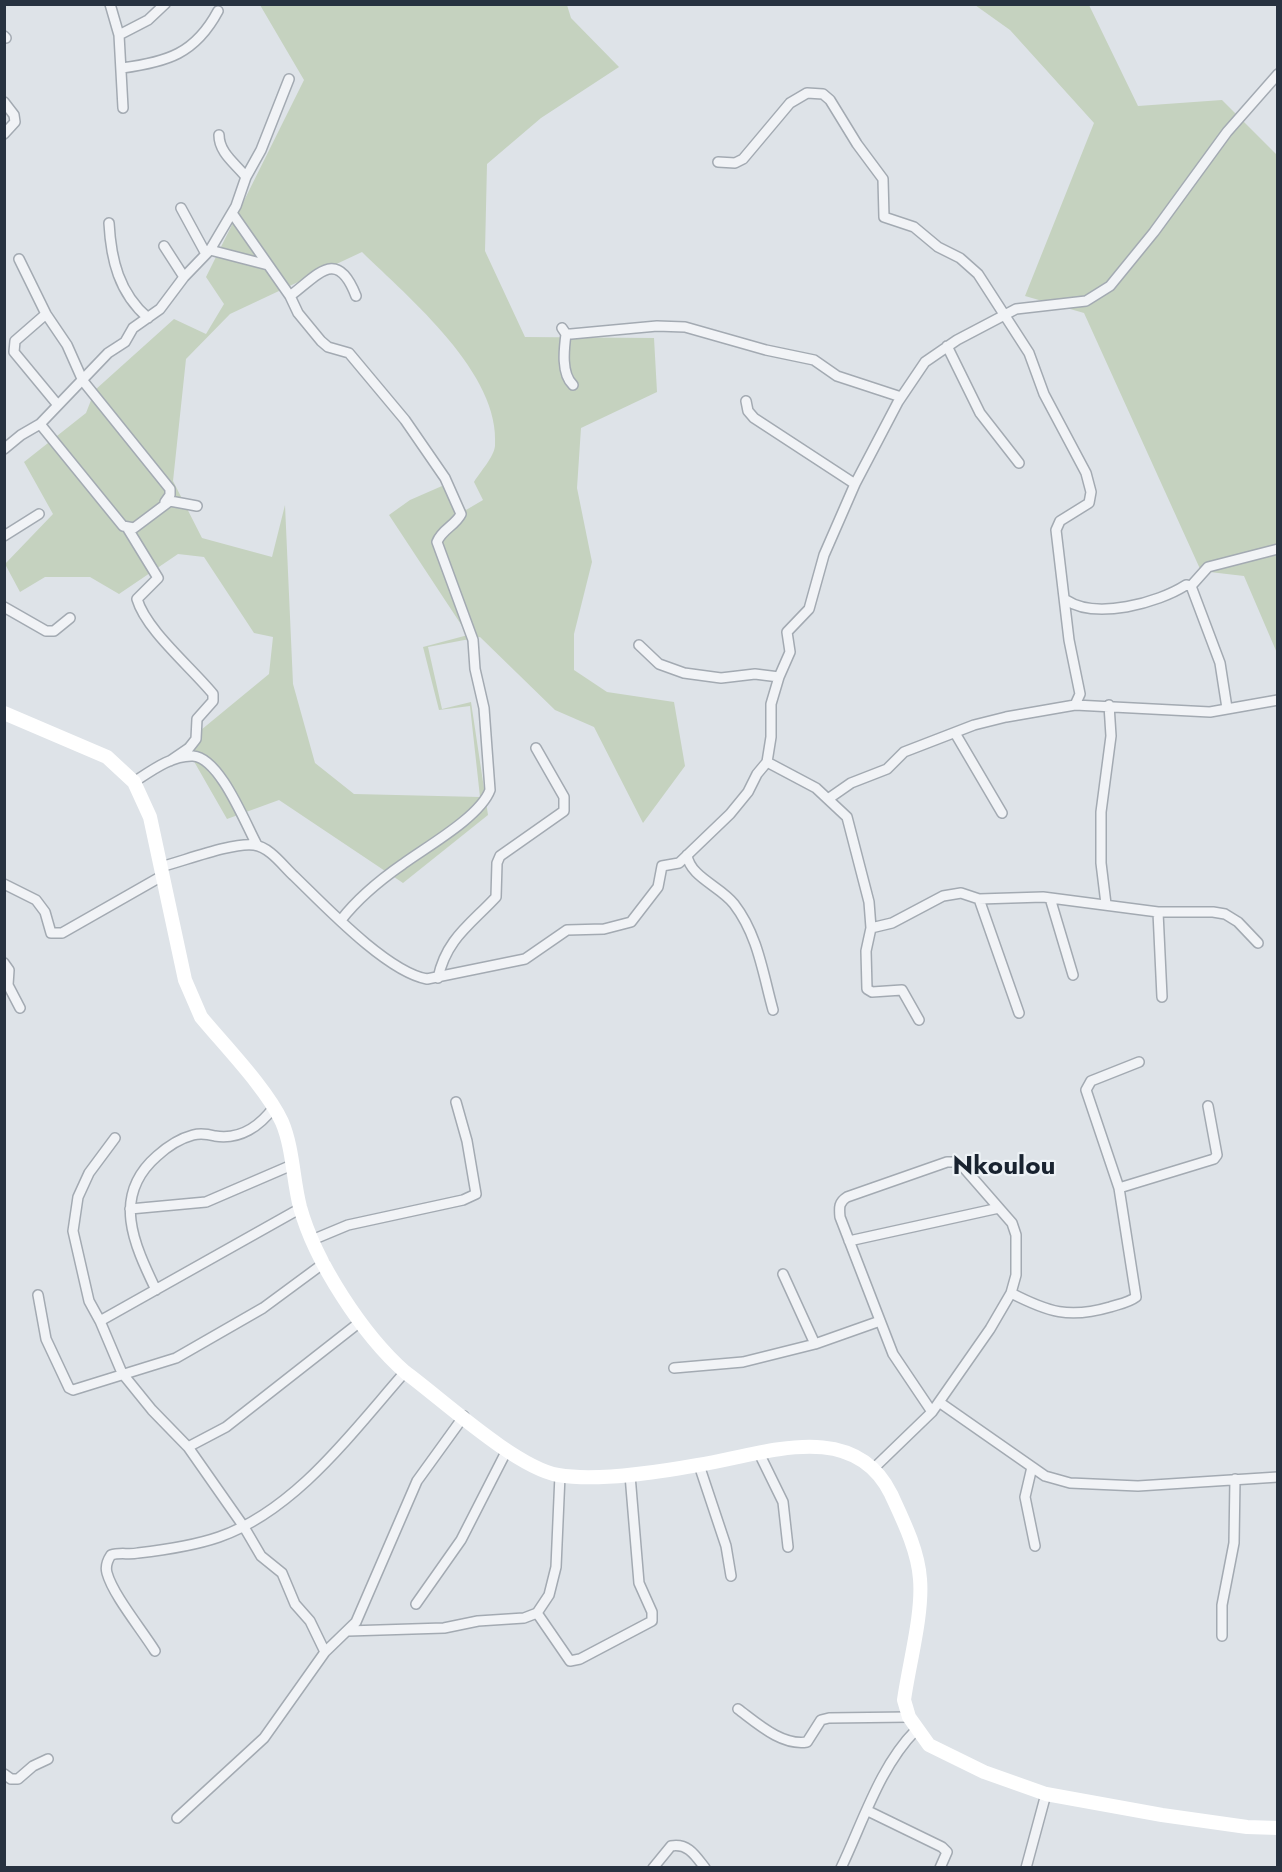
<!DOCTYPE html>
<style>
body{margin:0}
#map{position:relative;width:1282px;height:1872px;overflow:hidden;background:#dee3e8;font-family:Jost,sans-serif}
canvas{display:block}
.frame{position:absolute;inset:0;border:6px solid #273240;pointer-events:none}
</style>
<div id="map">
<canvas width="1282" height="1872"></canvas>
<div class="frame"></div>
</div>
<script>
const c = document.querySelector('canvas').getContext('2d');
c.lineJoin = 'round';
function fillPath(path, color) { c.fillStyle = color; c.fill(path, 'evenodd'); }
function trace(path, color, width, dash) { c.strokeStyle = color; c.lineWidth = width; c.lineCap = dash ? 'butt' : 'round'; c.setLineDash(dash || []); c.stroke(path); }
function label(font, color, halo, rows, align = 'center') {
  c.font = font + ' Jost,sans-serif'; c.lineWidth = 4.5; c.setLineDash([]); c.textBaseline = 'middle'; c.strokeStyle = halo; c.fillStyle = color; for (const [text, x, y, turn = 0] of rows) {
    c.save(); c.translate(x, y); c.rotate((+turn || 0) * Math.PI / 180); c.textAlign = isNaN(turn) ? turn : align; if (halo) c.strokeText(text, 0, 0); c.fillText(text, 0, 0); c.restore();
  }
}
fillPath(new Path2D(`
 M 260,5 L 567,5 L 571,18 L 619,67 L 541,118 L 487,164 L 485,251 L 525,337 L 654,338 L 657,392 L 581,428 L 577,488 L 592,562 L 574,634 L 574,670 L 607,692 L 674,702 L 685,766 L 643,823 L 594,727 L 555,710 L 480,637 L 428,647 L 442,709 L 471,702 L 488,815 L 403,883 L 279,800 L 227,819 L 184,744 L 269,674 L 273,637 L 254,633 L 204,557 L 178,554 L 119,594 L 90,577 L 45,577 L 20,592 L 5,564 L 53,514 L 24,462 L 86,413 L 95,390 L 174,319 L 206,334 L 224,304 L 206,277 L 304,80 ZM 362,252 C 409,298 501,374 495,446 C 494,457 480,472 474,482 L 483,500 L 466,510 L 442,486 L 410,500 L 389,515 L 468,635 L 423,647 L 439,710 L 470,706 L 480,797 L 354,794 L 315,763 L 293,684 L 285,505 L 272,557 L 202,538 L 173,481 L 186,359 L 230,314 Z
 M 975,5 L 1089,5 L 1138,106 L 1222,100 L 1277,155 L 1277,653 L 1244,576 L 1201,571 L 1084,313 L 1025,296 L 1094,123 L 1010,30 Z`), '#c5d2bf');
const street = new Path2D(`
 M 110,4 L 119,35 L 123,108
 M 119,35 L 148,20 L 165,4
 M 4,36 L 6,38
 M 122,68 C 167,62 195,54 218,11
 M 4,102 L 14,115 L 15,122 L 4,134
 M 718,162 L 735,163 L 743,159 L 790,103 L 807,93 L 823,94 L 830,100 L 857,144 L 883,179 L 884,217 L 914,227 L 938,247 L 960,258 L 978,274 L 1029,353 L 1044,394 L 1086,473 L 1091,492 L 1089,503 L 1060,521 L 1056,530 L 1069,640 L 1080,694 L 1075,705
 M 246,177 L 261,150 L 289,79
 M 181,208 L 206,254
 M 232,213 L 290,296 L 298,313 L 321,341 L 328,347 L 349,353 L 405,420 L 445,478 L 461,514 C 455,526 442,529 437,542 L 473,640 L 475,669 L 484,708 L 490,790 C 480,817 426,847 403,864 C 380,880 358,898 341,920
 M 109,223 C 111,260 119,293 148,318
 M 164,246 L 184,277
 M 210,250 L 268,265
 M 19,259 L 46,314 L 67,345 L 83,381 L 170,489 L 170,495 L 165,502
 M 290,296 C 318,275 337,247 356,296
 M 46,314 L 15,341 L 14,352 L 57,404
 M 562,328 L 566,334 L 571,334 L 657,326 L 685,327 L 766,350 L 814,360 L 837,376 L 901,397
 M 566,334 C 564,349 561,374 573,385
 M 947,346 L 980,413 L 1019,463
 M 746,401 L 748,411 L 754,418 L 855,484
 M 40,424 L 123,526 L 134,528 L 170,501 L 197,506
 M 4,449 L 21,435 L 40,424 L 108,353 L 125,342 L 133,328 L 160,309 L 184,277 L 210,250 L 236,206 L 246,177 C 236,164 219,153 219,135
 M 128,529 L 158,578 L 137,599 C 146,630 191,667 213,694 L 213,701 L 197,719 L 196,739 L 189,748 L 170,761
 M 4,536 L 39,514
 M 1191,586 L 1220,663 L 1227,708
 M 1066,600 C 1096,620 1158,603 1186,585 L 1191,586 L 1208,567 L 1278,549
 M 4,607 L 46,631 L 54,631 L 70,618
 M 639,645 L 659,664 L 684,673 L 721,678 L 755,674 L 779,677
 M 955,733 L 1002,813
 M 767,762 L 816,788 L 847,817 L 869,902 L 871,928 L 866,951 L 867,989 L 872,992 L 902,990 L 919,1020
 M 134,782 C 151,771 172,755 193,756 C 220,758 245,823 257,845
 M 828,799 L 851,783 L 887,769 L 904,752 L 974,725 L 1006,717 L 1075,705 L 1210,712 L 1278,700
 M 687,855 C 690,877 720,886 734,904 C 758,935 763,974 773,1010
 M 160,867 C 184,861 233,842 254,845 C 270,847 283,866 294,876 C 324,905 387,972 427,979 L 525,959 L 567,930 L 604,929 L 631,922 L 658,887 L 662,866 L 679,863 L 730,814 L 748,792 L 757,774 L 767,762 L 771,737 L 771,704 L 779,677 L 790,652 L 787,632 L 809,609 L 824,555 L 855,484 L 898,402 L 925,362 L 957,340 L 1016,309 L 1086,301 L 1110,286 L 1154,232 L 1227,132 L 1278,74
 M 4,884 L 36,900 L 45,912 L 51,933 L 62,933 L 162,876
 M 1050,898 L 1073,975
 M 979,899 L 1019,1013
 M 1106,904 L 1101,863 L 1101,812 L 1111,736 L 1109,705
 M 1158,912 L 1162,997
 M 871,928 L 892,923 L 943,896 L 961,893 L 979,899 L 1043,897 L 1158,912 L 1213,912 L 1225,914 L 1238,922 L 1258,943
 M 4,963 L 9,970 L 8,985 L 20,1008
 M 438,978 C 446,939 471,924 496,897 L 497,863 L 500,856 L 564,811 L 564,797 L 536,748
 M 115,1138 L 89,1173 L 78,1197 L 73,1231 L 89,1301 L 100,1321 L 122,1373 L 152,1410 L 188,1447 L 244,1527 L 261,1556 L 282,1573 L 295,1604 L 310,1621 L 325,1652
 M 1119,1188 L 1214,1159 L 1217,1155 L 1208,1106
 M 130,1209 L 206,1202 L 292,1165
 M 312,1240 L 348,1225 L 463,1200 L 476,1194 L 467,1141 L 456,1102
 M 849,1241 L 999,1208
 M 783,1274 L 815,1344
 M 156,1290 C 134,1244 111,1196 157,1156 C 168,1146 178,1139 193,1135 C 201,1133 207,1134 215,1136 C 240,1140 260,1126 274,1107
 M 1011,1293 C 1048,1312 1069,1319 1110,1307 C 1119,1304 1128,1303 1136,1297 L 1119,1188 L 1086,1090 L 1091,1081 L 1139,1062
 M 38,1295 L 46,1339 L 69,1388 L 73,1390 L 176,1358 L 263,1308 L 324,1263
 M 100,1321 L 301,1208
 M 674,1368 L 743,1362 L 815,1344 L 880,1321
 M 939,1402 L 1045,1476 L 1070,1483 L 1138,1486 L 1278,1477
 M 188,1447 L 226,1427 L 360,1322
 M 759,1453 L 783,1502 L 788,1547
 M 699,1465 L 726,1546 L 731,1576
 M 1032,1467 L 1025,1497 L 1035,1546
 M 873,1469 L 932,1412 L 990,1329 L 1011,1293 L 1016,1275 L 1016,1235 L 1012,1223 L 964,1168 L 955,1162 L 947,1162 L 847,1197 C 839,1202 839,1207 840,1217 L 893,1354 L 932,1412
 M 416,1604 L 461,1540 L 507,1450
 M 537,1613 L 570,1661 L 580,1659 L 652,1621 L 652,1612 L 639,1583 L 630,1475
 M 348,1631 L 444,1628 L 478,1621 L 524,1618 L 537,1613 L 549,1595 L 556,1567 L 560,1475
 M 1222,1636 L 1222,1605 L 1234,1543 L 1235,1479
 M 155,1651 C 142,1630 113,1595 107,1573 C 105,1566 107,1561 111,1555 C 120,1552 129,1555 138,1553 C 164,1550 193,1546 219,1537 C 296,1510 353,1431 405,1372
 M 738,1709 C 758,1724 782,1746 807,1742 L 821,1720 L 829,1718 L 909,1717
 M 4,1774 L 11,1779 L 18,1779 L 33,1766 L 48,1759
 M 868,1811 L 942,1847 L 947,1852 L 940,1868
 M 177,1818 L 264,1738 L 325,1652 L 356,1622 L 417,1481 L 464,1416
 M 653,1868 L 671,1846 C 688,1843 695,1855 705,1868
 M 841,1868 C 863,1822 880,1766 916,1730
 M 1026,1868 L 1046,1794`);
trace(street, '#a3aab2', 12);
trace(street, '#f1f3f6', 9);
trace(new Path2D(`
 M 4,713 L 107,757 L 134,782 L 150,817 L 185,980 L 201,1017 C 225,1046 267,1089 282,1122 C 293,1148 293,1180 300,1207 C 315,1262 363,1335 405,1372 C 443,1400 515,1467 558,1475 C 598,1482 659,1472 698,1465 C 762,1455 853,1417 891,1494 C 903,1520 918,1550 920,1579 C 923,1614 909,1664 904,1700 L 909,1717 L 929,1745 L 984,1772 L 1046,1794 L 1162,1815 L 1247,1827 L 1278,1828`), '#fff', 14);
label('bold 26px', '#192330', '#edf2f6', [
 ["Nkoulou",1004,1168]
]);
</script>
